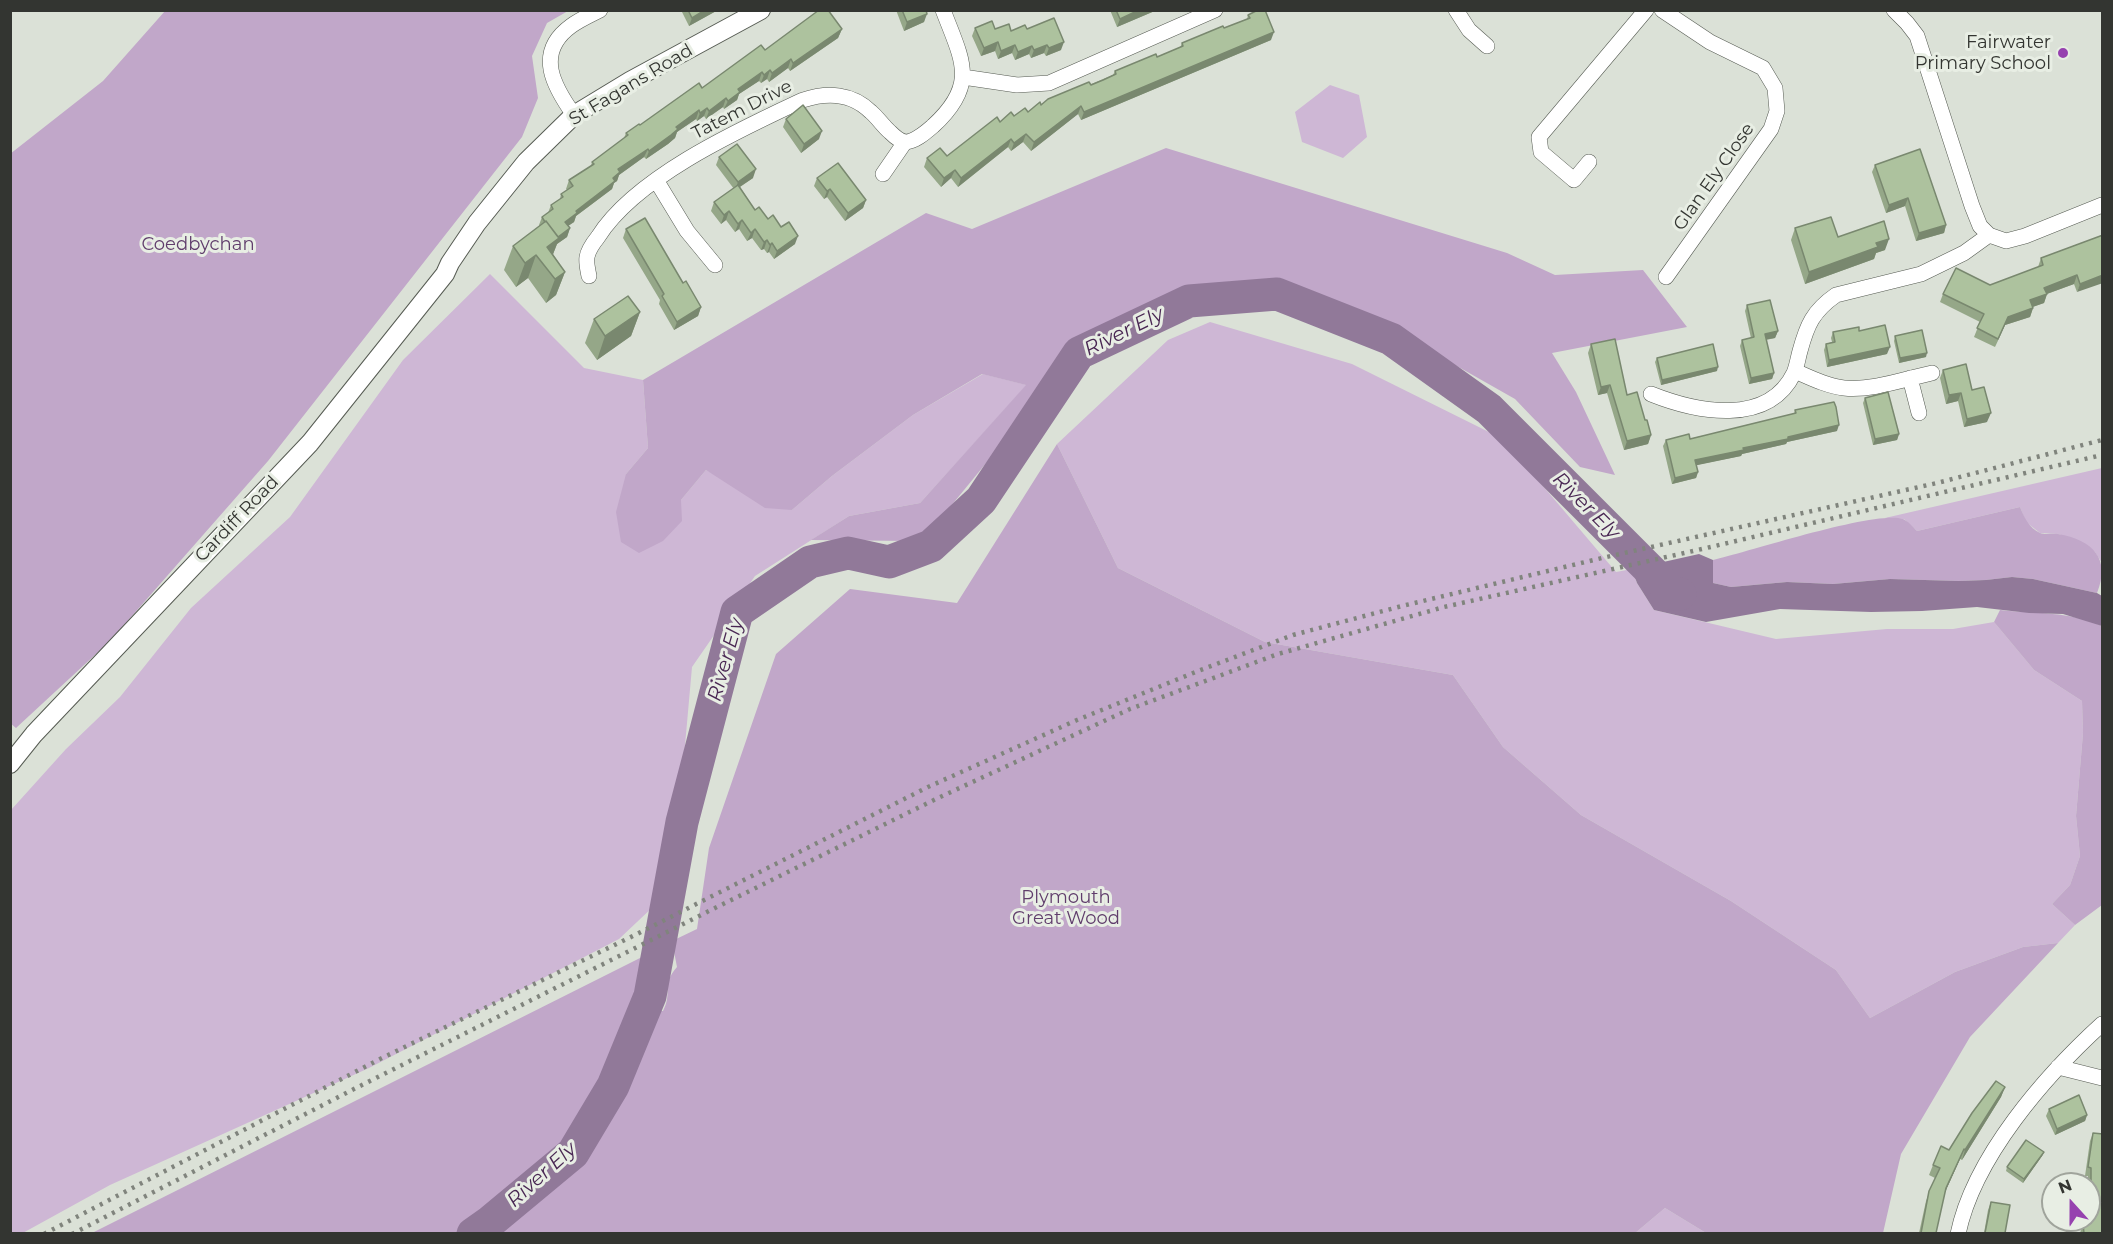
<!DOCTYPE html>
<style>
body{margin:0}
#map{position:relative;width:2113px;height:1244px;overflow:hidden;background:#dbe1d7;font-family:Montserrat,sans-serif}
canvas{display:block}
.frame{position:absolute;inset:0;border:12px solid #333531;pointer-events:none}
.north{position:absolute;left:2041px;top:1172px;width:60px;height:60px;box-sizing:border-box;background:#e8eee4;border:2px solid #a0a49c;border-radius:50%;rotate:339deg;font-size:16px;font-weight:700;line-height:24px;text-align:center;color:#333531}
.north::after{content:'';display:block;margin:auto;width:21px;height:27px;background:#9641af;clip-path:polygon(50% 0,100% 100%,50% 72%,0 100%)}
</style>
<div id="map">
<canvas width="2113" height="1244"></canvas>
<div class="frame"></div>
<div class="north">N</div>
</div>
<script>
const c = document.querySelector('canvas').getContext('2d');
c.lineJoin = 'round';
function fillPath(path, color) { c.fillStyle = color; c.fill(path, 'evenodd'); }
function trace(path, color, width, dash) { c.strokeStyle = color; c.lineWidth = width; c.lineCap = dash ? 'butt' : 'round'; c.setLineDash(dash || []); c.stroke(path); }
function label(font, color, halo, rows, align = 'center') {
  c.font = font + ' Montserrat,sans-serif'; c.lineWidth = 6; c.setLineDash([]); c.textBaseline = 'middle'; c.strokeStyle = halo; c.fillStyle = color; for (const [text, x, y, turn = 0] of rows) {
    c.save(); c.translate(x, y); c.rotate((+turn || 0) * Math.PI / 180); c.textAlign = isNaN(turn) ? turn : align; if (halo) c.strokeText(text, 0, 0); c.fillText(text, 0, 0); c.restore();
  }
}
fillPath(new Path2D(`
 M 1330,85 L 1359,95 L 1367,137 L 1343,158 L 1302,142 L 1295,112 Z
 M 490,274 L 584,368 L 643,380 L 648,448 L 626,474 L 681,500 L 706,470 L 792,510 L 832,476 L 913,415 L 983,374 L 1027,385 L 920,503 L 849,516 L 755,576 L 692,667 L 682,779 L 683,800 L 655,905 L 619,939 L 369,1068 L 110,1185 L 21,1234 L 10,1233 L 11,810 L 66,749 L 120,697 L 191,608 L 290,517 L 403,360 Z
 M 1210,322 L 1352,364 L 1503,439 L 1616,572 L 1632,569 L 1637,583 L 1654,610 L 1776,639 L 1887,629 L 1953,629 L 1994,622 L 2034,670 L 2082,701 L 2083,733 L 2076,816 L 2080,856 L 2070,885 L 2052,904 L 2075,925 L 2058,943 L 2023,947 L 1955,972 L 1870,1018 L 1836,970 L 1731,901 L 1581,815 L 1503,747 L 1453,675 L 1265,642 L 1118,568 L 1057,444 L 1168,340 Z
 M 2102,468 L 2102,563 L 2095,552 L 2059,534 L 2040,533 L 2026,522 L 2020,507 L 1917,531 L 1904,519 L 1885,518 Z
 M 1665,1208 L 1706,1233 L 1634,1234 Z`), '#ceb7d5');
fillPath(new Path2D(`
 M 165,11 L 568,11 L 547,23 L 532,56 L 538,98 L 522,137 L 268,461 L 110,641 L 16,728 L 10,723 L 10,154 L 103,81 Z
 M 1166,148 L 1507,253 L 1555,275 L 1643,270 L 1687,327 L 1552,353 L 1576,392 L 1615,475 L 1580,467 L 1515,399 L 1448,361 L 1373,325 L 1303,306 L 1236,281 L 1184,287 L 1135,322 L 1095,335 L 1055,379 L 946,512 L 913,541 L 811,540 L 849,516 L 920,503 L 1026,385 L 982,374 L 913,415 L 832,476 L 792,510 L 765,508 L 706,470 L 681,500 L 682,521 L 663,541 L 639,553 L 621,542 L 616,512 L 626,474 L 648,448 L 643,380 L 926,213 L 972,229 Z
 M 1057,444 L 1118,568 L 1265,642 L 1453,675 L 1503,747 L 1581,815 L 1731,901 L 1836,970 L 1870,1018 L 1955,972 L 2023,947 L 2058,943 L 1970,1037 L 1901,1154 L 1883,1233 L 1706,1233 L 1665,1208 L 1634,1234 L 92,1233 L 646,955 L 654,998 L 652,1011 L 663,1011 C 673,992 661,985 677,967 L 672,941 L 697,929 L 709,848 L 776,654 L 850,589 L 957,603 Z
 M 2020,507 C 2024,517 2029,528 2040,533 C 2045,535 2053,533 2058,534 C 2093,540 2111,559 2097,593 L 2033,579 L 2012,577 L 1986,580 L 1959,581 L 1890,579 L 1833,584 L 1787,582 L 1731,587 L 1713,583 L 1713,560 C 1748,552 1875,510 1903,519 C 1908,521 1913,527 1917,531 Z
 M 2000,610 C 2035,614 2070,611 2102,626 L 2102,905 L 2075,925 L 2052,904 L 2070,885 L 2080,856 L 2076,816 L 2083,733 L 2082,701 L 2034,670 L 1994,622 Z`), '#c1a7c9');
fillPath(new Path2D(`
 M 1699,554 L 1713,560 L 1713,583 L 1731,587 L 1787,582 L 1833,584 L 1890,579 L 1959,581 L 1986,580 L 2012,577 L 2033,579 L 2097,593 L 2102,596 L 2102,626 L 2063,614 L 2029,613 L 1977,607 L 1922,611 L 1871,612 L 1780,609 L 1706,622 L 1654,610 L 1637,583 L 1632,569 Z`), '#917999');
trace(new Path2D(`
 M 473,1234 L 490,1222 L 573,1153 L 613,1086 L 650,996 L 682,822 L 737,612 L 810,562 L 848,553 L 889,562 L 931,546 L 981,500 L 1079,353 L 1189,301 L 1277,294 L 1391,339 L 1489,409 L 1674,594 L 1680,594`), '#917999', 33);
const minor = new Path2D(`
 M 1456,10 L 1469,30 L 1487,46
 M 1662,10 L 1710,42 L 1763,68 L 1775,88 L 1777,111 L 1771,129 L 1666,277
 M 1894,10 L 1907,23 L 1917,36 L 1972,206 L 1980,226 L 1989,235 L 2006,241 L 2025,236 L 2102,205
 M 963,77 L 1017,85 L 1049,83 L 1215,10
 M 574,115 C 554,87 534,53 571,26 C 579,20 590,15 600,10
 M 1589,162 L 1574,180 L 1541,152 L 1539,137 L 1646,10
 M 883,174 L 905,142
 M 656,180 L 687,231 L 715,265
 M 589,276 C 588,271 586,263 587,257 C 588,251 594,242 598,237 C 636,177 739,130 803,100 C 827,92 852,93 871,112 C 878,118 883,126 890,132 C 894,136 899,141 905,142 C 915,142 926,132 933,126 C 979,84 962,60 943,10
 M 1795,371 C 1811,378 1827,386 1844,388 C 1872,391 1904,379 1932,373
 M 1910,378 L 1919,413
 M 1651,394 C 1696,412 1768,427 1794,373 C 1797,366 1798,358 1800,351 C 1807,325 1813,311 1836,295 L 1921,274 L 1964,253 L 1989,235
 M 2058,1067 L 2102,1078
 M 1958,1234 C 1974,1157 2045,1076 2102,1024`);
const tertiary = new Path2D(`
 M 10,764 L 34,734 L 310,443 L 445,274 L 450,263 L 477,223 L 526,162 L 574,115 L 630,81 L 761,10`);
trace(minor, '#565b53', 16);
trace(tertiary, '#565b53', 20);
trace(minor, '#fff', 15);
trace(tertiary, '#fff', 18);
trace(new Path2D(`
 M 44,1234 L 380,1059 L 635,935 L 928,787 L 1077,720 L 1198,671 L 1293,635 L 1402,606 L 1602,558 L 1937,483 L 2102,440
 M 72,1234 L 356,1088 L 715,908 L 938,798 L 1130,709 L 1278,654 L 1444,607 L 1702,549 L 2102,455`), '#80847d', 4.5, [3, 6]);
fillPath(new Path2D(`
 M 681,10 L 718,10 L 689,26 Z
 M 896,10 L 926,10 L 924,22 L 904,31 Z
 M 1110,10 L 1157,10 L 1117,27 Z
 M 1248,15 L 1271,40 L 1081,120 L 1078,114 L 1031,151 L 1023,142 L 1011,151 L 1008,147 L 958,187 L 951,178 L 941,187 L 924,167 L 927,158 L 947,156 L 1000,122 L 1028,112 L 1041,105 L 1113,75 L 1115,71 L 1157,57 L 1180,48 L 1182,43 L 1224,28 L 1247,19 Z
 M 975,28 L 1011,31 L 1027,29 L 1061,50 L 1046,56 L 1044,53 L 1031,58 L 1029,54 L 1015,60 L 1012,53 L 998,59 L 995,51 L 981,56 L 972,36 Z
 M 842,29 L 838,38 L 790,71 L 788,68 L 769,82 L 767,79 L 761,83 L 759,81 L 739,94 L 737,100 L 724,109 L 723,107 L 706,119 L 704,116 L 697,121 L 696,119 L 677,132 L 675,138 L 668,144 L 646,159 L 644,157 L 619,175 L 617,181 L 614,183 L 612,189 L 576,216 L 574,222 L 568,226 L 570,228 L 567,237 L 557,244 L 553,254 L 565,272 L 556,295 L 546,303 L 528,278 L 516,287 L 504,270 L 513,246 L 539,226 L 539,225 L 542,217 L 548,213 L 551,205 L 560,199 L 561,194 L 567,190 L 566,189 L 569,180 L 591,166 L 592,162 L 624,138 L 626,133 L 640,125 L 765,50 Z
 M 786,119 L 819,139 L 801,153 L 783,127 Z
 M 719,157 L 753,178 L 740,187 L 755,210 L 781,227 L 795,244 L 774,259 L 769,252 L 767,253 L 764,249 L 761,250 L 752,238 L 747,241 L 739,229 L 735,232 L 726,220 L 721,224 L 711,211 L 714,202 L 734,189 L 716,165 Z
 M 1875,165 L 1946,225 L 1944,233 L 1916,241 L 1905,206 L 1886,213 L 1872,172 Z
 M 817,178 L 866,200 L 863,208 L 845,221 L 827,197 L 824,199 L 814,186 Z
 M 1795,228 L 1838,237 L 1885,250 L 1876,253 L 1874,259 L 1805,284 L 1791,240 Z
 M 626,229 L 683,283 L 701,307 L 698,316 L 674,330 L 659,304 L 660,300 L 623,238 Z
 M 2103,235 L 2077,292 L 2074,284 L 2047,294 L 2044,303 L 2032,307 L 2033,308 L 2030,317 L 2005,325 L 1995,347 L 1974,337 L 1980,322 L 1940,302 L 1943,294 L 1990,285 L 2038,267 L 2041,258 Z
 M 1747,305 L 1778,331 L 1775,338 L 1766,340 L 1774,373 L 1772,379 L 1749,384 L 1740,346 L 1742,340 L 1751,338 L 1745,311 Z
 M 640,312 L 631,336 L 597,360 L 585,343 L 594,319 Z
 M 1859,331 L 1887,354 L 1827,367 L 1824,350 L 1826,344 L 1832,342 L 1831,338 L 1833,332 Z
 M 1895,336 L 1926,357 L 1899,363 L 1894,341 Z
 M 1591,344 L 1645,420 L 1651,435 L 1648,444 L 1624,450 L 1607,393 L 1598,395 L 1588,353 Z
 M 1657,358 L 1717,371 L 1661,385 L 1655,362 Z
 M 1943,370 L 1972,390 L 1987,422 L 1964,427 L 1958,401 L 1946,404 L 1940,378 Z
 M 1865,398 L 1899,434 L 1897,440 L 1873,445 L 1863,403 Z
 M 1795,410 L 1837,431 L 1787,442 L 1786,444 L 1742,454 L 1741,456 L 1696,465 L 1698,472 L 1696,478 L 1672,484 L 1663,446 L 1666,440 L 1690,439 L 1794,414 Z
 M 2005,1087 L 2001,1097 L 1962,1160 L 1960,1159 L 1945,1192 L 1936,1233 L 1919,1233 L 1926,1201 L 1935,1178 L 1929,1175 L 1933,1165 L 1949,1150 Z
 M 2049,1109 L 2087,1115 L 2085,1121 L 2055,1135 L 2046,1116 Z
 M 2093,1133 L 2103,1233 L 2080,1233 L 2083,1224 L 2088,1223 L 2088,1220 L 2089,1220 L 2088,1176 L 2085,1176 L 2090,1141 Z
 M 2044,1152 L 2042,1156 L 2023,1183 L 2006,1171 L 2007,1167 Z
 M 1991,1202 L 2005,1233 L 1984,1233 L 1988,1210 Z`), '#95a788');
fillPath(new Path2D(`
 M 705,10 L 718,10 L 689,26 L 692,18 Z
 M 1139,10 L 1157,10 L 1117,27 L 1120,19 Z
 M 927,14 L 924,22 L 904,31 L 907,22 Z
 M 842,29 L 838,38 L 790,71 L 793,63 Z
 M 1274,32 L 1271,40 L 1081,120 L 1084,112 Z
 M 998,42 L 995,51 L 981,56 L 984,48 Z
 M 1064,42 L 1061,50 L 1046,56 L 1049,48 Z
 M 1015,45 L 1012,53 L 998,59 L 1001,51 Z
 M 1047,45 L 1044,53 L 1031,58 L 1034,50 Z
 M 1032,46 L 1029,54 L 1015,60 L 1018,52 Z
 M 791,59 L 788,68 L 769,82 L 772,73 Z
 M 770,70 L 767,79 L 761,83 L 764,75 Z
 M 762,72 L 759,81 L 739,94 L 737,100 L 724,109 L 728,101 L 738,89 Z
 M 726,98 L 723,107 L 706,119 L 709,111 Z
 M 1081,106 L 1078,114 L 1031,151 L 1034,142 Z
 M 707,108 L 704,116 L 697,121 L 700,113 Z
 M 699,110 L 696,119 L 677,132 L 675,138 L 668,144 L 646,159 L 649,151 L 676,127 Z
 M 822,131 L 819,139 L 801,153 L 804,144 Z
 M 1026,134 L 1023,142 L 1011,151 L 1014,143 Z
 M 1011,139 L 1008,147 L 958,187 L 961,178 Z
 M 648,149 L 644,157 L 619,175 L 617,181 L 614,183 L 612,189 L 576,216 L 574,222 L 562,230 L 565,222 L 576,211 L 613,178 L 618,169 Z
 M 756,169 L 753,178 L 735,190 L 738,182 Z
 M 955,170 L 951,178 L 941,187 L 944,178 Z
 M 830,189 L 827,197 L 824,199 L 827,191 Z
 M 1908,198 L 1905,206 L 1886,213 L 1889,205 Z
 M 866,200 L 863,208 L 845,221 L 848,213 Z
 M 729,211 L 726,220 L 721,224 L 724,215 Z
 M 742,220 L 739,229 L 735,232 L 738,224 Z
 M 1946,225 L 1944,233 L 1916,241 L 1919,233 Z
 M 570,228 L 567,237 L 557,244 L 550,262 L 547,247 L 556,238 Z
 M 755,229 L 752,238 L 747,241 L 751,233 Z
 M 798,236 L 795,244 L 774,259 L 777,251 Z
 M 1889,239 L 1885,250 L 1876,253 L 1874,259 L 1805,284 L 1809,272 L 1876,243 Z
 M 767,240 L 764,249 L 761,250 L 764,242 Z
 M 772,243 L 769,252 L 767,253 L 770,245 Z
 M 536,255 L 528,278 L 516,287 L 525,263 Z
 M 565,272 L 556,295 L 546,303 L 555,279 Z
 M 2077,275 L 2074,284 L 2041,296 L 2044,288 Z
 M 2103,275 L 2103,283 L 2077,292 L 2080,284 Z
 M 2047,294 L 2044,303 L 2027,309 L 2030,300 Z
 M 701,307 L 698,316 L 674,330 L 677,322 Z
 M 2033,308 L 2030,317 L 2005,325 L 1995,347 L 2008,317 Z
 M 640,312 L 631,336 L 597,360 L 605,336 Z
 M 1778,331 L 1775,338 L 1763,340 L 1765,334 Z
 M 1890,347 L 1887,354 L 1827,367 L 1829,360 Z
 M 1927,353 L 1926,357 L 1899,363 L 1900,358 Z
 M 1718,367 L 1717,371 L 1661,385 L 1662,380 Z
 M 1774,373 L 1772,379 L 1749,384 L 1751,378 Z
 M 1610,385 L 1607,393 L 1598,395 L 1601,387 Z
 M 1961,393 L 1958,401 L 1946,404 L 1949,395 Z
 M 1991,413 L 1987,422 L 1964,427 L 1967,419 Z
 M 1839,425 L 1837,431 L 1787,442 L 1786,444 L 1742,454 L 1741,456 L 1693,466 L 1695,460 L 1788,437 Z
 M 1899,434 L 1897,440 L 1873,445 L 1875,439 Z
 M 1651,435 L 1648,444 L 1624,450 L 1627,441 Z
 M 1698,472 L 1696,478 L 1672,484 L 1675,478 Z
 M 2005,1087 L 2001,1097 L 1962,1160 L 1965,1150 Z
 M 2087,1115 L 2085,1121 L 2055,1135 L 2057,1129 Z
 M 1964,1149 L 1960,1159 L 1942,1199 L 1946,1188 Z
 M 2044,1152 L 2042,1156 L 2023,1183 L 2024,1179 Z`), '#79886f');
const building = new Path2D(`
 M 688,10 L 705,10 L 692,18 Z
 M 819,10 L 828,10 L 842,29 L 793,63 L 791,59 L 772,73 L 770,70 L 764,75 L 762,72 L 738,89 L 740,92 L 728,101 L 726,98 L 709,111 L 707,108 L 700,113 L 699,110 L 676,127 L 678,129 L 671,135 L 649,151 L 648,149 L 618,169 L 620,172 L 613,178 L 615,181 L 576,211 L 577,213 L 565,222 L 570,228 L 558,237 L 546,221 L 545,222 L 542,217 L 553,209 L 551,205 L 563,197 L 561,194 L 573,186 L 569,180 L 594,164 L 592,162 L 628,135 L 626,133 L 639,124 L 640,125 L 699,83 L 702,88 L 761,45 L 765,50 Z
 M 902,10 L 926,10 L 927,14 L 907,22 Z
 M 1116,10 L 1139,10 L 1120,19 Z
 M 1258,10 L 1265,10 L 1274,32 L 1084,112 L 1081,106 L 1034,142 L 1026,134 L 1014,143 L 1011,139 L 961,178 L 955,170 L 944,178 L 927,158 L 940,148 L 947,156 L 997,117 L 1000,122 L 1011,112 L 1014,116 L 1025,108 L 1028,112 L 1040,102 L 1041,105 L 1048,99 L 1089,82 L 1091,85 L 1103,80 L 1116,74 L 1115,71 L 1156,54 L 1157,57 L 1183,46 L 1182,43 L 1223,26 L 1224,28 L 1250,18 L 1248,15 Z
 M 1054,18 L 1064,42 L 1049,48 L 1047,45 L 1034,50 L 1032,46 L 1018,52 L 1015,45 L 1001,51 L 998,42 L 984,48 L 975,28 L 992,21 L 995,29 L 1009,24 L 1011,31 L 1025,25 L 1027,29 Z
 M 803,105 L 822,131 L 804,144 L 786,119 Z
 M 737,144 L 756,169 L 738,182 L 719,157 Z
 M 1920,149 L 1946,225 L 1919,233 L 1908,198 L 1889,205 L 1875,165 Z
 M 838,163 L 866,200 L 848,213 L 830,189 L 827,191 L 817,178 Z
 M 738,185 L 755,210 L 759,207 L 768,219 L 773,215 L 781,227 L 789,222 L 798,236 L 777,251 L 772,243 L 770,245 L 767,240 L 764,242 L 755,229 L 751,233 L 742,220 L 738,224 L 729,211 L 724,215 L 714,202 Z
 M 1831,217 L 1838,237 L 1884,221 L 1889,239 L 1876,243 L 1878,247 L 1809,272 L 1795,228 Z
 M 645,218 L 683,283 L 686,281 L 701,307 L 677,322 L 662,296 L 664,294 L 626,229 Z
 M 546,221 L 559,238 L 547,247 L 565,272 L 555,279 L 536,255 L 525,263 L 513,246 Z
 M 2103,235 L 2103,275 L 2080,284 L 2077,275 L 2044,288 L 2047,294 L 2030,300 L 2033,308 L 2008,317 L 1998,339 L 1977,328 L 1984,314 L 1943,294 L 1956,268 L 1990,285 L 2043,265 L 2041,258 Z
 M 628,296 L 640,312 L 605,336 L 594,319 Z
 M 1770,300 L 1778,331 L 1765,334 L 1774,373 L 1751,378 L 1742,340 L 1754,337 L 1747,305 Z
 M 1885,325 L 1890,347 L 1829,360 L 1826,344 L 1835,342 L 1833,332 L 1859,327 L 1859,331 Z
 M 1922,330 L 1927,353 L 1900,358 L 1895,336 Z
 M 1615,339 L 1627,395 L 1637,392 L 1645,420 L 1647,420 L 1651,435 L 1627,441 L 1610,385 L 1601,387 L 1591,344 Z
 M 1713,344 L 1718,367 L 1662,380 L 1657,358 Z
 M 1966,364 L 1972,390 L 1984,387 L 1991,413 L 1967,419 L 1961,393 L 1949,395 L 1943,370 Z
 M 1888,392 L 1899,434 L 1875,439 L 1865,398 Z
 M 1834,402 L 1836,407 L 1839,425 L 1788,437 L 1788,439 L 1743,448 L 1744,450 L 1695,460 L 1698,472 L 1675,478 L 1666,440 L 1689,434 L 1690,439 L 1796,413 L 1795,410 Z
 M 1996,1081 L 2005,1087 L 1965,1150 L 1964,1149 L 1946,1188 L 1936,1233 L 1921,1233 L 1929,1191 L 1940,1168 L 1933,1165 L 1941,1146 L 1949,1150 L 1972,1113 Z
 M 2079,1095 L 2087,1115 L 2057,1129 L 2049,1109 Z
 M 2093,1133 L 2103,1134 L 2103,1233 L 2084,1233 L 2083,1224 L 2091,1223 L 2091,1168 L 2088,1167 Z
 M 2026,1140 L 2044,1152 L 2024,1179 L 2007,1167 Z
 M 1991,1202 L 2010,1205 L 2005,1233 L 1985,1233 Z`);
fillPath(building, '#adc29e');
trace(building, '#79886f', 1.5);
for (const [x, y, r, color] of [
 [2063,53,6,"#9641af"]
]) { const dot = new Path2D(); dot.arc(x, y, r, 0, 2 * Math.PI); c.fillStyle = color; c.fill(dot); trace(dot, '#e8eee4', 2); }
label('18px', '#333531', '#e8eee4', [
 ["Fairwater",2051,43],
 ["Primary School",2051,64]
], 'right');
label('18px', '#333531', '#e8eee4', [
 ["St Fagans Road",631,85,-31],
 ["Tatem Drive",742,110,-27],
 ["Glan Ely Close",1714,177,-55],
 ["Cardiff Road",237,519,-46]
]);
label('18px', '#603d6c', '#e8eee4', [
 ["Coedbychan",198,245],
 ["Plymouth",1066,898],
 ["Great Wood",1066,919]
]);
label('italic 20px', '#492753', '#e8eee4', [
 ["River Ely",1124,332,-26],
 ["River Ely",1586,506,45],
 ["River Ely",726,660,-74],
 ["River Ely",542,1175,-42]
]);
</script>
